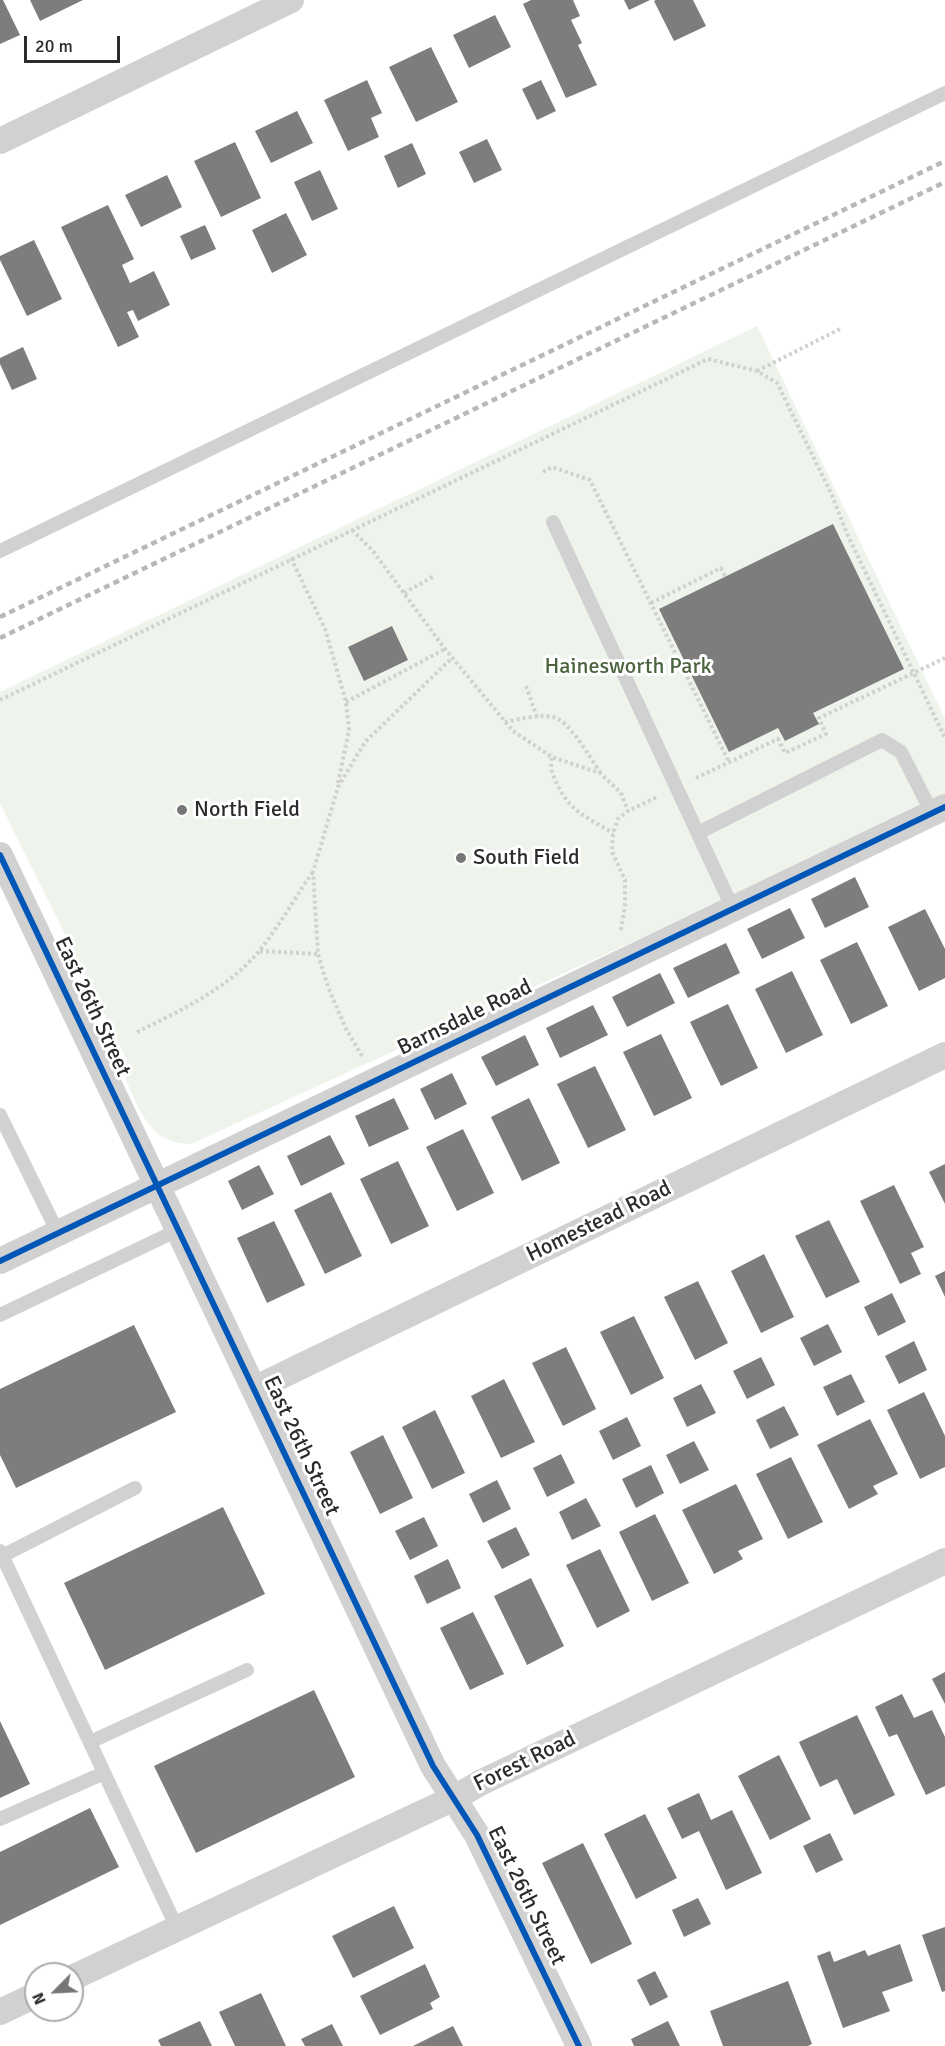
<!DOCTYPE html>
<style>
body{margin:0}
#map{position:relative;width:945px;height:2046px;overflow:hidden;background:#fff;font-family:Signika,sans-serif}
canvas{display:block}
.north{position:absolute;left:24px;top:1962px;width:60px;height:60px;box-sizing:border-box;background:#fff;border:2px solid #ababab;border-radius:50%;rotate:246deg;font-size:16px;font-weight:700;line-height:24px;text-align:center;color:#2c2c2c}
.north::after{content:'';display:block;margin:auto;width:21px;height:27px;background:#767676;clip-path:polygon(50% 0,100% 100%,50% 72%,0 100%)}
.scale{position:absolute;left:24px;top:36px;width:96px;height:27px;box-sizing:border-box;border:3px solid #2c2c2c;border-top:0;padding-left:8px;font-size:18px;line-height:21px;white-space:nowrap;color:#2c2c2c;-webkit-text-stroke:4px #fff;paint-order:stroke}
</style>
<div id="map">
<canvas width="945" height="2046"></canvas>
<div class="north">N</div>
<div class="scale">20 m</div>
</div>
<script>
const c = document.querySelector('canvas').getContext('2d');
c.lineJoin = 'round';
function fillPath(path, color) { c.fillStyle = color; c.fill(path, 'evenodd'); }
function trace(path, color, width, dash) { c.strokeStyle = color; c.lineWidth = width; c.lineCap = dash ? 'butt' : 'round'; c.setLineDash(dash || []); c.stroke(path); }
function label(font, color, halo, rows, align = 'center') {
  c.font = font + ' Signika,sans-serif'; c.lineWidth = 6; c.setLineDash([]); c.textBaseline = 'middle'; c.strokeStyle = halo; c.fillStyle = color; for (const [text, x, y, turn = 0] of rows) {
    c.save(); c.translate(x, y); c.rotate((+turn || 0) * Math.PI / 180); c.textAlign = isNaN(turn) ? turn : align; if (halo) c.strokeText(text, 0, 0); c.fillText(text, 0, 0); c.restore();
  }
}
fillPath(new Path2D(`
 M 757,326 L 945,719 L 945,799 L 191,1144 C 147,1144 138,1105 122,1071 L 122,1064 L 127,1060 L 0,803 L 0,692 Z`), '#eef3eb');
fillPath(new Path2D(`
 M 0,0 L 3,0 L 20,35 L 0,44 Z
 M 30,0 L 83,0 L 40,21 Z
 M 531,0 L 573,0 L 580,16 L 571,20 L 582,43 L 578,45 L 597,85 L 566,98 L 523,4 Z
 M 624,0 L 650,0 L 629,10 Z
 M 656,0 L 693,0 L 706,26 L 674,41 L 654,1 Z
 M 495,15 L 511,47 L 469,68 L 453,35 Z
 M 431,47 L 458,102 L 416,122 L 389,67 Z
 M 367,80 L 382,113 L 371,118 L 379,137 L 348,151 L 324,100 Z
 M 541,80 L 556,111 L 537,120 L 522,89 Z
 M 297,111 L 313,143 L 271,163 L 255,131 Z
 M 487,139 L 502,170 L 474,183 L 459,152 Z
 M 235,142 L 261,198 L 221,217 L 194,161 Z
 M 412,143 L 426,174 L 398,188 L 384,156 Z
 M 320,170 L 338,209 L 312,221 L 294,182 Z
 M 167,175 L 182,207 L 141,227 L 125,195 Z
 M 108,205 L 134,259 L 122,265 L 130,283 L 154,271 L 170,305 L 138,321 L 133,310 L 127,312 L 139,337 L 118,347 L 61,227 Z
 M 286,213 L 307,255 L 272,273 L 252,230 Z
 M 205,225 L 216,249 L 191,260 L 180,236 Z
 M 34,240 L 62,299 L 27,316 L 0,260 L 0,256 Z
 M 23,347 L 37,379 L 12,390 L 0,364 L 0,358 Z
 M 833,524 L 904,669 L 813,713 L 819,724 L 785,741 L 778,728 L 729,752 L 659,609 Z
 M 392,626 L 408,660 L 364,681 L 348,647 Z
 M 855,877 L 869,907 L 825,928 L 811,899 Z
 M 790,908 L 805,938 L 762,959 L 747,929 Z
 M 925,909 L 945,949 L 945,978 L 919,991 L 888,927 Z
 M 857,942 L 888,1006 L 851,1024 L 820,960 Z
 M 726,943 L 740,973 L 688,998 L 673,968 Z
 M 792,971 L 823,1035 L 786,1053 L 755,989 Z
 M 660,973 L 675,1003 L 627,1027 L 612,997 Z
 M 728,1004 L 758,1068 L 721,1086 L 690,1022 Z
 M 593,1005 L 608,1035 L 560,1058 L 546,1028 Z
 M 661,1034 L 692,1098 L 654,1116 L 623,1052 Z
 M 525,1035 L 539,1065 L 496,1086 L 481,1057 Z
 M 595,1066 L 626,1130 L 588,1148 L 557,1084 Z
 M 452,1073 L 467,1104 L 435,1120 L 420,1089 Z
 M 394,1098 L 409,1129 L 369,1147 L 355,1116 Z
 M 529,1098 L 560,1163 L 522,1181 L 491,1117 Z
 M 463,1129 L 494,1193 L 457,1211 L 426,1147 Z
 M 330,1135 L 345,1164 L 301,1186 L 287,1156 Z
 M 398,1161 L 429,1226 L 391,1244 L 360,1179 Z
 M 945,1164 L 945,1204 L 929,1172 Z
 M 259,1165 L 274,1194 L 242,1210 L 228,1181 Z
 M 894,1185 L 924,1247 L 911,1253 L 921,1274 L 900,1284 L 860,1201 Z
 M 331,1192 L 362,1256 L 325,1274 L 294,1210 Z
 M 829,1220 L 860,1282 L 826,1298 L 795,1236 Z
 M 274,1221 L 305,1285 L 267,1303 L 237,1238 Z
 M 764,1254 L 794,1317 L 761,1333 L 731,1271 Z
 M 945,1271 L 945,1297 L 935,1276 Z
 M 698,1281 L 728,1343 L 695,1360 L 664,1297 Z
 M 892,1293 L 906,1322 L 878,1336 L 864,1307 Z
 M 634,1316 L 664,1378 L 631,1395 L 600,1332 Z
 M 828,1324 L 842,1352 L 814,1366 L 800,1338 Z
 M 134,1325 L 176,1412 L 16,1488 L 0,1455 L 0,1389 Z
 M 914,1341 L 927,1370 L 899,1384 L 885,1356 Z
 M 566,1347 L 596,1409 L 563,1426 L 532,1363 Z
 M 761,1357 L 775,1385 L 747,1399 L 733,1371 Z
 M 851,1374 L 865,1402 L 837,1416 L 823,1387 Z
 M 504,1379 L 535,1442 L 501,1458 L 471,1396 Z
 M 701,1384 L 716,1413 L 687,1427 L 673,1398 Z
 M 924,1392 L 945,1436 L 945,1467 L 920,1479 L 887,1410 Z
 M 784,1406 L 799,1435 L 770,1449 L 756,1420 Z
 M 435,1410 L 465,1473 L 432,1489 L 402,1427 Z
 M 627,1417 L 641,1446 L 613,1460 L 599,1431 Z
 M 870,1419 L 898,1474 L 873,1486 L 878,1494 L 849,1509 L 817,1445 Z
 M 383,1435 L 413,1498 L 380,1514 L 350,1452 Z
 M 694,1441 L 709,1470 L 680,1484 L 666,1455 Z
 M 561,1454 L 575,1483 L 547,1497 L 533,1468 Z
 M 791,1457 L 823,1522 L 788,1539 L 756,1474 Z
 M 651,1465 L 664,1493 L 636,1508 L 622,1479 Z
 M 497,1480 L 511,1509 L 483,1523 L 469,1494 Z
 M 736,1484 L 763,1539 L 738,1551 L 743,1559 L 714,1574 L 682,1510 Z
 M 586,1498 L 601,1526 L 572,1540 L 559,1512 Z
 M 223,1507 L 265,1594 L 105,1670 L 64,1583 Z
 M 655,1514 L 689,1583 L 652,1601 L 619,1532 Z
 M 424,1517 L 438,1546 L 410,1560 L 395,1531 Z
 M 516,1527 L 530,1555 L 502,1569 L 487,1541 Z
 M 600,1549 L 630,1611 L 597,1628 L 566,1565 Z
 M 448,1559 L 461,1588 L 427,1604 L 414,1576 Z
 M 531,1578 L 564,1646 L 527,1665 L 494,1596 Z
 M 473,1612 L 504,1674 L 470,1690 L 440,1628 Z
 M 945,1672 L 945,1704 L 932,1679 Z
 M 314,1690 L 355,1777 L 196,1853 L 154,1766 Z
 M 902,1694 L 914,1718 L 932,1710 L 945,1737 L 945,1786 L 926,1795 L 897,1734 L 889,1737 L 875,1707 Z
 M 857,1715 L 895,1795 L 854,1815 L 837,1779 L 820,1787 L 799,1742 Z
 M 0,1721 L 30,1784 L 0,1798 Z
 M 779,1755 L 811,1819 L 770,1840 L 738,1776 Z
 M 699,1793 L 711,1820 L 732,1810 L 762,1873 L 726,1890 L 699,1831 L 682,1839 L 667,1808 Z
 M 90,1808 L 119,1867 L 0,1925 L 0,1852 Z
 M 645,1814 L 677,1878 L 636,1899 L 604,1834 Z
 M 830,1833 L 843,1860 L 816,1873 L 803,1846 Z
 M 583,1843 L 632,1944 L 591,1964 L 542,1863 Z
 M 698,1898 L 711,1924 L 684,1937 L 672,1910 Z
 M 394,1906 L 414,1948 L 353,1978 L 332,1936 Z
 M 945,1927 L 945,1991 L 942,1992 L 922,1935 Z
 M 900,1944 L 913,1981 L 882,1992 L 890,2011 L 843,2028 L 817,1956 L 830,1951 L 834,1962 L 865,1950 L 868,1956 Z
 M 425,1964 L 440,1997 L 430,2003 L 433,2009 L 380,2035 L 360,1996 Z
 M 655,1971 L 668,1997 L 650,2006 L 637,1980 Z
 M 788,1981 L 812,2044 L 808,2046 L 723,2046 L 710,2011 Z
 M 261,1993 L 286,2046 L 235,2046 L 219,2012 Z
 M 200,2021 L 212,2046 L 161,2046 L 158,2040 Z
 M 668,2021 L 680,2046 L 634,2046 L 631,2039 Z
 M 332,2024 L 343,2046 L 305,2046 L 301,2039 Z
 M 453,2026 L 463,2046 L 413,2046 Z`), '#7d7d7d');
trace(new Path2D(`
 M 757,371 L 842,328
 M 543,472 L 552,467 L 590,480 L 729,762
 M 352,530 L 373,551 L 445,649 L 513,731 L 552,757 L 600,773 L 621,793 L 628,811
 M 291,558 L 325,629 L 346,702 L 349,730 L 338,783
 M 404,593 L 434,576
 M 651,603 L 721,568 L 725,576
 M 526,686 L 537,717
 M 0,700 L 708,359 L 757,371 L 777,383 L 831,493 L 848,536 L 945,738
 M 346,702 L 445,649
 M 505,722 C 520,719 539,714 553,717 C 570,721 590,758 600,772
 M 552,758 C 547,771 563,798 573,807 C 585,818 600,825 613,833
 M 696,778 L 778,739 L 785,753 L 826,734 L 819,718 L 945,658
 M 621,930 L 625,905 L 625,880 L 612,852 L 613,833 L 618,819 L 628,811 L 657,797
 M 260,951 L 318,954
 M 137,1032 C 180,1011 229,988 260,950 C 279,926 295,898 312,873
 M 362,1056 L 346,1029 L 328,987 L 318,954 L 313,872 L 338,787 L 365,742 L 452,658`), '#d1d1d1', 4, [3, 3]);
trace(new Path2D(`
 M 553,522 L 733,909
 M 0,551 L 945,93
 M 698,833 L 882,740 L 901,752 L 932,813
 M 0,1115 L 58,1233
 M 0,1315 L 178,1230
 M 0,1551 L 177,1928
 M 2,1556 L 135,1488
 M 90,1742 L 247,1670
 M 0,1819 L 104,1773`), '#d1d1d1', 14);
trace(new Path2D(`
 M 0,141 L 291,0
 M 0,855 L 433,1766 L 477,1835 L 579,2046
 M 0,1261 L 945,807
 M 254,1389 L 945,1055
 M 72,1978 L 454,1798 L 482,1782 L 945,1561
 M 0,2012 L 36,1995`), '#d1d1d1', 26);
trace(new Path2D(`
 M 0,617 L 945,161
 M 0,638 L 945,182`), '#b8b8b8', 4.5, [6, 4.5]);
trace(new Path2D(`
 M 0,855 L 433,1766 L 477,1835 L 579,2046
 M 0,1261 L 945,807`), '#0057b8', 6);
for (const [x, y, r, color] of [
 [182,810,6,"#767676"],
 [461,858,6,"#767676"]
]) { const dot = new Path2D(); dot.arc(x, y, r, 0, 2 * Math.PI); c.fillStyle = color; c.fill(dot); trace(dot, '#fff', 2); }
label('22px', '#4b633e', '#fff', [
 ["Hainesworth Park",628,667]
]);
label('22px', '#2c2c2c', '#fff', [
 ["North Field",194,810],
 ["South Field",473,858]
], 'left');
label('22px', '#2c2c2c', '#fff', [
 ["East 26th Street",92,1007,65],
 ["Barnsdale Road",465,1018,-26],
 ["Homestead Road",599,1222,-26],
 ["East 26th Street",301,1446,65],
 ["Forest Road",525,1762,-26],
 ["East 26th Street",526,1896,64]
]);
</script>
